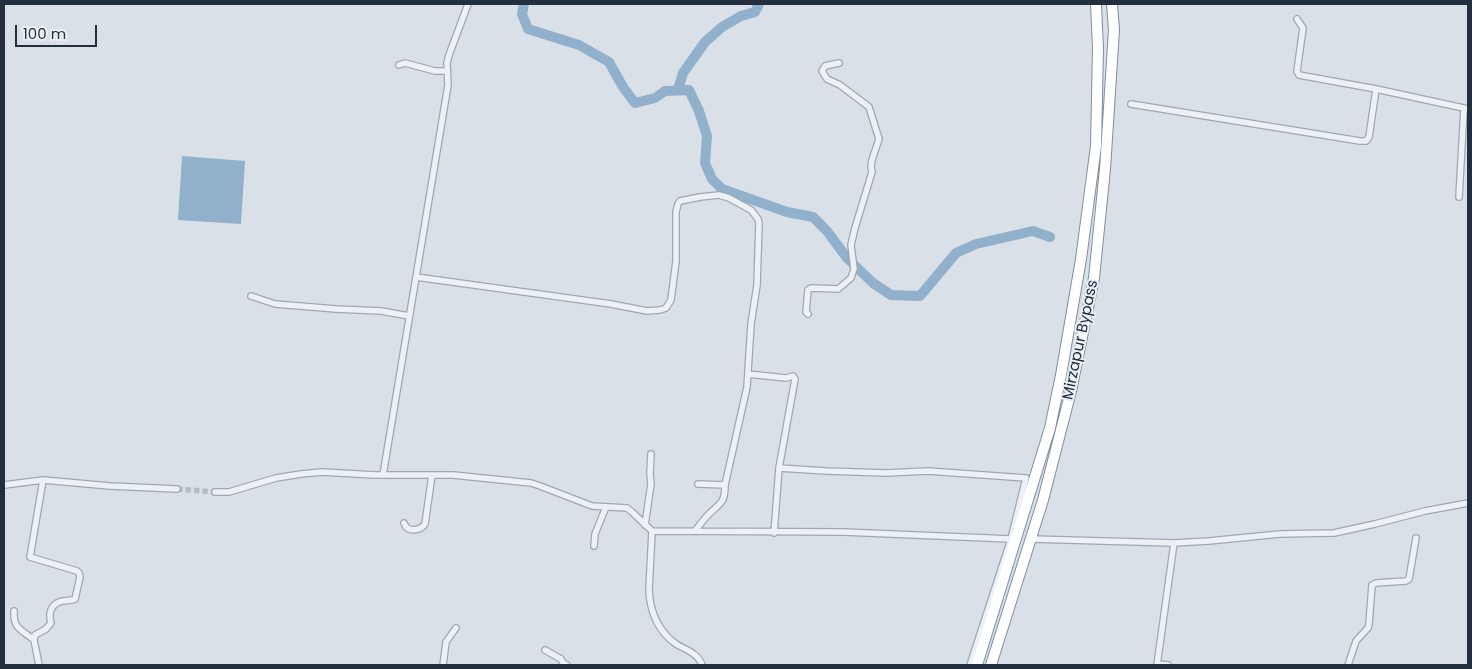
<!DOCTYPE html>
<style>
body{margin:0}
#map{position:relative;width:1472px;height:669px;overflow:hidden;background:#dae0e7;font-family:Poppins,sans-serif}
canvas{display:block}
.frame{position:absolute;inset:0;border:5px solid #232e3e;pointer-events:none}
.scale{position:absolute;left:15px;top:25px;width:82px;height:22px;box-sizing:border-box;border:2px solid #232e3e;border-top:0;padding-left:6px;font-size:15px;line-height:18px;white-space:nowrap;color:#232e3e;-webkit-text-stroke:4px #eaeff5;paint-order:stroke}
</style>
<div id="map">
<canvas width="1472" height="669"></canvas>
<div class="frame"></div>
<div class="scale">100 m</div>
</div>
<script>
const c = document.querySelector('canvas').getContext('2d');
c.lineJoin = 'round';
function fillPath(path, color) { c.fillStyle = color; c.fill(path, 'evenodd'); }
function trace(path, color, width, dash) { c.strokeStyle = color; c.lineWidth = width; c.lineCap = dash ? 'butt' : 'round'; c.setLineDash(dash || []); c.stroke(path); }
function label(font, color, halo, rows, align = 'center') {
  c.font = font + ' Poppins,sans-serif'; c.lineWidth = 4; c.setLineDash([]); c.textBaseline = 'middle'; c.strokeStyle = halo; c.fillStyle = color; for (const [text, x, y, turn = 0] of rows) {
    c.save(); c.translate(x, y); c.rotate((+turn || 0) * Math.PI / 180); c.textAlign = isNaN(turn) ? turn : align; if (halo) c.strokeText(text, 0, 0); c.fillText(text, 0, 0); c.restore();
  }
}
fillPath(new Path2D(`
 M 182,156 L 245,161 L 241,224 L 178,220 Z`), '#91b0cb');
trace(new Path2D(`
 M 524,4 L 522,14 L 528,29 L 579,45 L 609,62 L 623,87 L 635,103 L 655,98 L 665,91 L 689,90 L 699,111 L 707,136 L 705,163 L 712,179 L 722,189 L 787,212 L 813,217 L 827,231 L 847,258 L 873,283 L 891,295 L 920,296 L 956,253 L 976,244 L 1033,231 L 1050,237
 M 678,90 L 683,73 L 705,42 L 722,27 L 741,16 L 755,12 L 759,4`), '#91b0cb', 10);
trace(new Path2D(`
 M 177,489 L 215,492`), '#b5bcc5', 5.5, [5.5, 3]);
const street = new Path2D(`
 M 1297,19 L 1303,28 L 1297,71 L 1299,75 L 1376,89 L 1468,109
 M 399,65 L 405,63 L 435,71 L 447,71
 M 1131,104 L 1360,141 L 1366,141 L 1369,137 L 1376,89
 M 1459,197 L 1464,108
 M 416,277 L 611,304 L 647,311 L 660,310 L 666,308 L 671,300 L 676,261 L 676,212 L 678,204 L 680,201 L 700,197 L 719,195 L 729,198 L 751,210 L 758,219 L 759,223 L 757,285 L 751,324 L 747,387 L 725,485 C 725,504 720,503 708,515 C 703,520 699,526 695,531
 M 251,296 L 275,304 L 336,309 L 381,311 L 409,316
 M 808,314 L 806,312 L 808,290 L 811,288 L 838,289 L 851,278 L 854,269 L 851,245 L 855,228 L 872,172 L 871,166 L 872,160 L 879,139 L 869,107 L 840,85 L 827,79 L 822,71 L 825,66 L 839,63
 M 748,374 L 786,378 L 793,376 L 795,379 L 779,468 L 774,533
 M 779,468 L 826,471 L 886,473 L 928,471 L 1026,478 L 1011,539 L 970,665
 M 383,475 L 448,85 L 447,63 L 449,55 L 468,4
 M 698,484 L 725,485
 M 4,485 L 43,480 L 110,486 L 177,489
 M 215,492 L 229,492 L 276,478 L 301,474 L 322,472 L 375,475 L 453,475 L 531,483 L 540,486 L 592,506 L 627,508 L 632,512 L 652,531 L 843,532 L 1011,539
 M 404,523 L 406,527 C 411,532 421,530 425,524 L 432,475
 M 645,525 L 651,484 L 650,474 L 651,454
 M 652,531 L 649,590 C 650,611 658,631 676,644 C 686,650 698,653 702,665
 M 1031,539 L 1174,543 L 1209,541 L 1280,534 L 1334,533 L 1375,524 L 1425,511 L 1468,503
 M 594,546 L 595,534 L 606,507
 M 14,611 C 13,629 22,630 34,640
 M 545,650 L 561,659 L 563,663 L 567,665
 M 1157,664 L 1168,665
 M 39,665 L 34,640 L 35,635 L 46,629 L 51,623 C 48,613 51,603 63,601 C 68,600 71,601 75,599 L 80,577 L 79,573 L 77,571 L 30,557 L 43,480
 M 443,665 L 446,642 L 456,628
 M 1157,665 L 1174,543
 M 1348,665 L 1356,641 L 1368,628 L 1369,624 L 1372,585 L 1376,583 L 1406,581 L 1409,579 L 1416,538`);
const highway = new Path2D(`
 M 977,665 L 1050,428 L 1061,375 L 1081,259 L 1096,146 L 1098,48 L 1096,4
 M 991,665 L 1043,500 L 1071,391 L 1094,278 L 1105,169 L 1114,30 L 1112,4`);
trace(street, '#9fa7b1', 8);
trace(highway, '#808e9f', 12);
trace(street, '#edf0f5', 5.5);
trace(highway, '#fff', 10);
label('15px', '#232e3e', '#eaeff5', [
 ["Mirzapur Bypass",1081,340,-78]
]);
</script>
